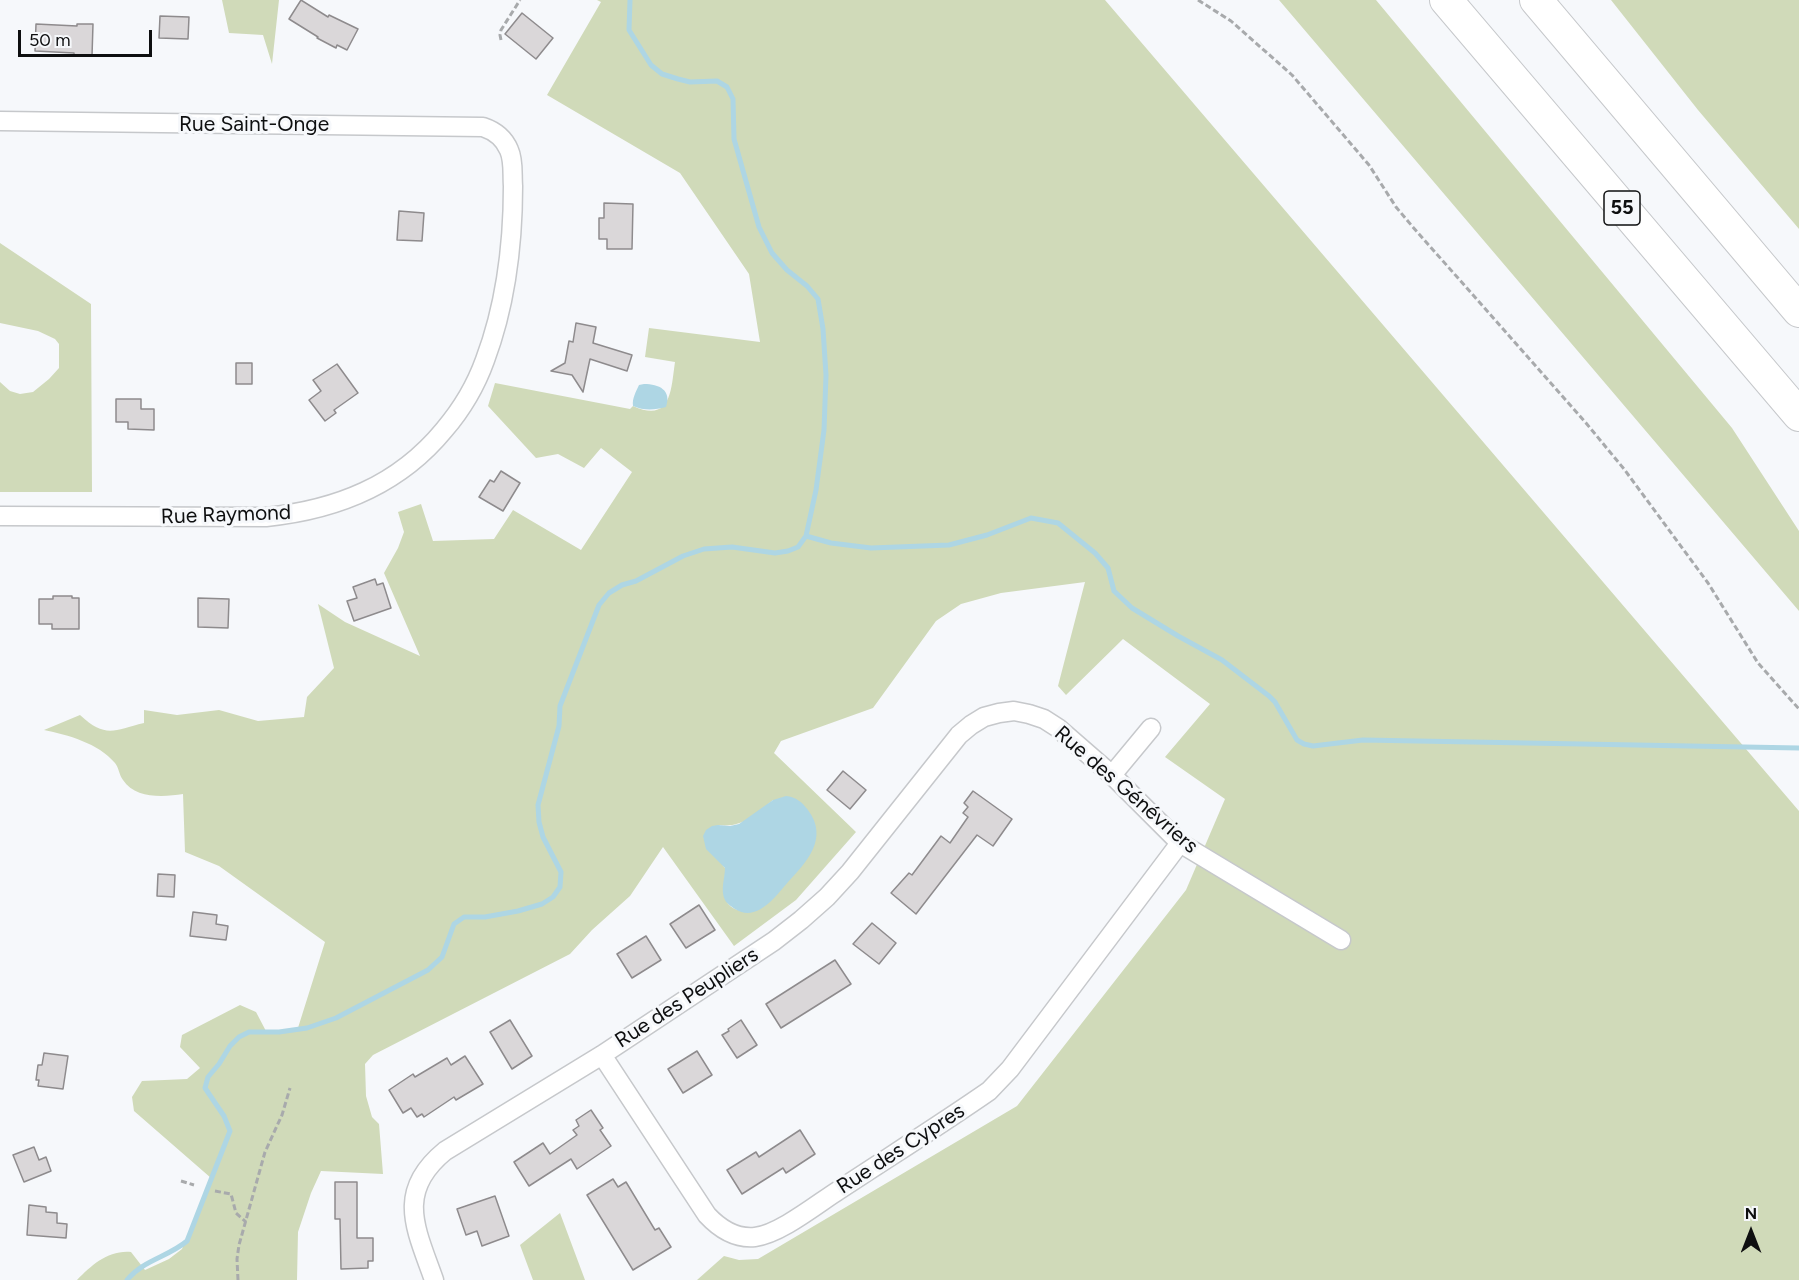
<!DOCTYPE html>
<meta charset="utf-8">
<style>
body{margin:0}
#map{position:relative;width:1799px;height:1280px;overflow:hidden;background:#f6f8fb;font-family:Figtree,sans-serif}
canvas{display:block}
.north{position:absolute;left:1721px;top:1202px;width:60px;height:60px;-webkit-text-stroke:4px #f6f8fb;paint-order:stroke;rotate:0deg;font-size:16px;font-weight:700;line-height:24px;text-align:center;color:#0e0f10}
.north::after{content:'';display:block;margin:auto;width:21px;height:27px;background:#0e0f10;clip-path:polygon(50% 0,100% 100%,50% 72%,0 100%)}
.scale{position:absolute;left:18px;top:30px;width:134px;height:27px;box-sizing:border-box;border:3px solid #0e0f10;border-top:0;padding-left:8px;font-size:18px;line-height:21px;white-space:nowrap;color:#0e0f10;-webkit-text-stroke:4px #f6f8fb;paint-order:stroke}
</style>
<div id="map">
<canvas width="1799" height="1280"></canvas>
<div class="north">N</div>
<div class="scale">50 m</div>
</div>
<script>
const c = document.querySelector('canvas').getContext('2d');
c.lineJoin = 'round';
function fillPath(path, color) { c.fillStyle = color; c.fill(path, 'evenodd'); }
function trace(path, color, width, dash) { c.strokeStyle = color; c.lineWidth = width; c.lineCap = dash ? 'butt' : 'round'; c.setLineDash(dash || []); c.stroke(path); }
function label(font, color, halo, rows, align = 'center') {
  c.font = font + ' Figtree,sans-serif'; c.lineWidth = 6; c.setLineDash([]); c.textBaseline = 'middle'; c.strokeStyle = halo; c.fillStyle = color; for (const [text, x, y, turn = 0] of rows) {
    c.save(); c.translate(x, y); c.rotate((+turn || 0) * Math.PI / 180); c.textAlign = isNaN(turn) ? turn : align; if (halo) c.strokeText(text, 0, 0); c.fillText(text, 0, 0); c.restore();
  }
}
fillPath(new Path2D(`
 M 222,0 L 279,0 L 272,64 L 263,35 L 229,33 Z
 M 597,0 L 1105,0 L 1799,811 L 1799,1280 L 697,1280 L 724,1256 L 739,1260 L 758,1259 L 1017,1106 L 1186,890 L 1225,799 L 1165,757 L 1210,704 L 1123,639 L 1066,695 L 1058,686 L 1085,582 L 1001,593 L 961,604 L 936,621 L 873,708 L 781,741 L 774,753 L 856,832 L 796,900 L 734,946 L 663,847 L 630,896 L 592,930 L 570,954 L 373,1055 L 365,1064 L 366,1096 L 372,1117 L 379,1124 L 383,1174 L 321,1171 L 311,1193 L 298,1232 L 297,1280 L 77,1280 C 92,1265 108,1250 131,1252 L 145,1270 L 169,1259 L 182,1249 L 211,1178 L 134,1111 L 132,1097 L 142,1081 L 187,1079 L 200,1068 L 180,1047 L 182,1035 L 240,1005 L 256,1012 L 267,1033 L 297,1031 L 325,942 L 219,866 L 185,852 L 183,794 C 164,797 135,799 123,780 C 119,775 119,768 115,763 C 98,743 68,735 44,730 L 80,715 C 106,739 114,730 144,723 L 144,710 L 177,715 L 219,710 L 258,721 L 304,717 L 307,697 L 334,668 L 318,604 L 345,622 L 420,656 L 384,573 L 398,548 L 404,532 L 398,512 L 421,504 L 433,541 L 494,539 L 513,510 L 581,550 L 632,472 L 601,448 L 584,468 L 558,454 L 536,458 L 488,406 L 495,383 L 630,409 L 633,406 C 672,424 671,388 675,362 L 645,357 L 649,328 L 760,342 L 749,274 L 680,173 L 547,95 L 601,2 ZM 773,800 L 747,912 C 716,908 726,888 725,868 L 721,863 L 718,825 C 743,828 755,815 773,800 Z
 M 1279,0 L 1376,0 L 1732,428 L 1799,531 L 1799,611 Z
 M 1611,0 L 1799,0 L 1799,229 L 1698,110 Z
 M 0,243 L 91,304 L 92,492 L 0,492 L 0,382 L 10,391 L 20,394 L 33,392 L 49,379 L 59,368 L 59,344 L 55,339 L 38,331 L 0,323 Z
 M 560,1213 L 585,1280 L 533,1280 L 520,1245 Z`), '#d0dab9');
fillPath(new Path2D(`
 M 644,384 C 659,384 672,390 666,407 C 655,410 644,411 633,406 C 632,398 636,392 639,385 Z
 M 786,796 C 796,797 802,802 808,810 C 829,838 807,862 788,882 C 776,896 757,923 735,909 C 732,907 727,904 725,900 C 720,890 725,878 725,868 L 706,849 L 703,836 L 706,830 L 712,826 L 718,825 L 730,826 L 739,824 L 773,800 Z`), '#aed6e4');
trace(new Path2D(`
 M 806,536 L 831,543 L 871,548 L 949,545 L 987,535 L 1031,518 L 1058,523 L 1095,553 L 1108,568 L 1114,591 L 1132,608 L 1178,636 L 1222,660 L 1269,696 L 1275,702 L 1297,740 L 1304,744 L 1313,746 L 1363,740 L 1799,748
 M 127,1280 C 143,1260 168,1257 187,1241 L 230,1131 L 224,1116 L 205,1088 L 208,1077 L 219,1064 L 230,1046 L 239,1037 L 249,1032 L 279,1032 L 307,1028 L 336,1018 L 428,970 L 442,957 L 454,924 L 464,917 L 485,917 L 518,911 L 542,904 L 553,897 L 560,887 L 561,872 L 543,837 L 539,822 L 538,805 L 559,726 L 560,706 L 599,605 L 609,593 L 622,585 L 636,581 L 683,556 L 704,549 L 732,547 L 775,553 L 788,551 L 798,547 L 806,536 L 816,490 L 824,430 L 826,375 L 823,329 L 818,299 L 807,286 L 787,270 L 772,253 L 759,227 L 734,139 L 733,99 L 727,87 L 717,81 L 690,82 L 678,79 L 662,74 L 651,65 L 629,30 L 630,0`), '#aed6e4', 5);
const building = new Path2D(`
 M 301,0 L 328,17 L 329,15 L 358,29 L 347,50 L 337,45 L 336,48 L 317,38 L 318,37 L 289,19 Z
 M 522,13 L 553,38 L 536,59 L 505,34 Z
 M 160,16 L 189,17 L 188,39 L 159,38 Z
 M 36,24 L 77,26 L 77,24 L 93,24 L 92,56 L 74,56 L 74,53 L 35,51 Z
 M 604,203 L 633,204 L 632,249 L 607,249 L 607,239 L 599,239 L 599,218 L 604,218 Z
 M 399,211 L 424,213 L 422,241 L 397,240 Z
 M 576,323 L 596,327 L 593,343 L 632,355 L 627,371 L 590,359 L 583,392 L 572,375 L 551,371 L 565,363 L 569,341 L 573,342 Z
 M 236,363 L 252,363 L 252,384 L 236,384 Z
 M 337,364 L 358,393 L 334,410 L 336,413 L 325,421 L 309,400 L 321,391 L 313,380 Z
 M 116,399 L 141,399 L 141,409 L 154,409 L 154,430 L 128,429 L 128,422 L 116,422 Z
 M 501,471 L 520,483 L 503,511 L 479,497 L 490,480 L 494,482 Z
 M 375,579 L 377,585 L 383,583 L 391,608 L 354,621 L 347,601 L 357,598 L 353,587 Z
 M 53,596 L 72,596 L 72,598 L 79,598 L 79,629 L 52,629 L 52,624 L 39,624 L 39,599 L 53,599 Z
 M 198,598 L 229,599 L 228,628 L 198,627 Z
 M 843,771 L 866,790 L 850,809 L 827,790 Z
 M 973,791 L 1012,819 L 993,846 L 977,835 L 916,914 L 891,893 L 909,873 L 912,875 L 941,836 L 950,843 L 968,817 L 963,813 L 968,807 L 964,803 Z
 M 158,874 L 175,875 L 174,897 L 157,896 Z
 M 699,905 L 715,930 L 686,948 L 670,924 Z
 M 193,912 L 217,915 L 216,924 L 228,926 L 226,940 L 190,936 Z
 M 872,923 L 896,943 L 879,964 L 853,944 Z
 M 646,936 L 661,960 L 632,978 L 617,954 Z
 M 835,960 L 851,984 L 781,1028 L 766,1004 Z
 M 510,1020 L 532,1056 L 512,1069 L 490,1032 Z
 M 741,1020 L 757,1045 L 737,1058 L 722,1035 L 729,1031 L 728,1029 Z
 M 697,1051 L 712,1075 L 683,1093 L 668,1069 Z
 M 44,1053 L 68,1056 L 63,1089 L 38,1086 L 39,1080 L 36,1080 L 38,1065 L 42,1065 Z
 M 465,1056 L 483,1084 L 456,1100 L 454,1097 L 424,1117 L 422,1114 L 417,1117 L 411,1108 L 403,1113 L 389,1090 L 413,1074 L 415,1077 L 447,1058 L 451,1065 Z
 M 591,1110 L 603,1128 L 600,1130 L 611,1146 L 577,1169 L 571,1159 L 529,1186 L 514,1162 L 543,1143 L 550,1154 L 577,1135 L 573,1130 L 579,1126 L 576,1120 Z
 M 800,1130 L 815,1154 L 786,1173 L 783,1168 L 742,1194 L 727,1170 L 756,1152 L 759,1157 Z
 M 34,1147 L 39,1160 L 46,1157 L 51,1171 L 24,1182 L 13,1155 Z
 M 613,1179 L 618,1187 L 626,1182 L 655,1230 L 659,1228 L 671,1247 L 633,1270 L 587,1195 Z
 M 335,1182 L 357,1182 L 357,1238 L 373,1238 L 373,1261 L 368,1261 L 368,1268 L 341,1269 L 340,1219 L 335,1219 Z
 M 495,1196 L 509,1236 L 482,1246 L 477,1231 L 466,1235 L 457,1209 Z
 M 29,1205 L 46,1207 L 46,1212 L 57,1213 L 57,1223 L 67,1224 L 66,1238 L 27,1235 Z`);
fillPath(building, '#dad7d9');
trace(building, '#8e8b8d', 1.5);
const street = new Path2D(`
 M 0,121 L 483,127 C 495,131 504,138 509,150 C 514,161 512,174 513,186 C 513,245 506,304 485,360 C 476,385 462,409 444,430 C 398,486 336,510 266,517 L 0,516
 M 1112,775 L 1151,728
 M 602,1055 L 707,1215 C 720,1229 735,1239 755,1237 C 780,1234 817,1204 839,1190 C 889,1157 940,1125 989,1091 L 1010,1069 L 1180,843
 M 434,1280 C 416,1229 395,1192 445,1151 L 602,1055 L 774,941 L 801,920 L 827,897 L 850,872 L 959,735 L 971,725 L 984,717 L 999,713 L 1014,711 L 1029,714 L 1044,719 L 1058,728 L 1112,775 L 1180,843 L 1341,940`);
const highway = new Path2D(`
 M 1446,0 L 1799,415
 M 1536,0 L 1799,311`);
trace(street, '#c6c8cb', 21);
trace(highway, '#c6c8cb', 34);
trace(new Path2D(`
 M 1198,0 L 1231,21 L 1292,75 L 1369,165 L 1396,207 L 1412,226 L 1586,423 L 1624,469 L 1708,583 L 1758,663 L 1799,709
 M 501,40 L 500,35 L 501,30 L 520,0
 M 181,1181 L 194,1185
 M 215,1191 L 231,1194 L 236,1213 L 246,1222
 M 238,1280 L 237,1259 L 239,1245 L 265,1152 L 282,1115 L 290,1088`), '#a8aaac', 3, [6, 3]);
trace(street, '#fff', 18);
trace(highway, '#fff', 32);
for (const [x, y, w] of [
 [1622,208,36]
]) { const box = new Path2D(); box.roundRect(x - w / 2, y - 17, w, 34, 4.5); c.fillStyle = '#f6f8fb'; c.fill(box); trace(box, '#0e0f10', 1.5); }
label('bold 20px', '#0e0f10', null, [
 ["55",1622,208]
]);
label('21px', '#0e0f10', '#f6f8fb', [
 ["Rue Saint-Onge",254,125],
 ["Rue Raymond",226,515,-2],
 ["Rue des Génévriers",1126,790,41],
 ["Rue des Peupliers",687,998,-33],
 ["Rue des Cypres",901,1149,-33]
]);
</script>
